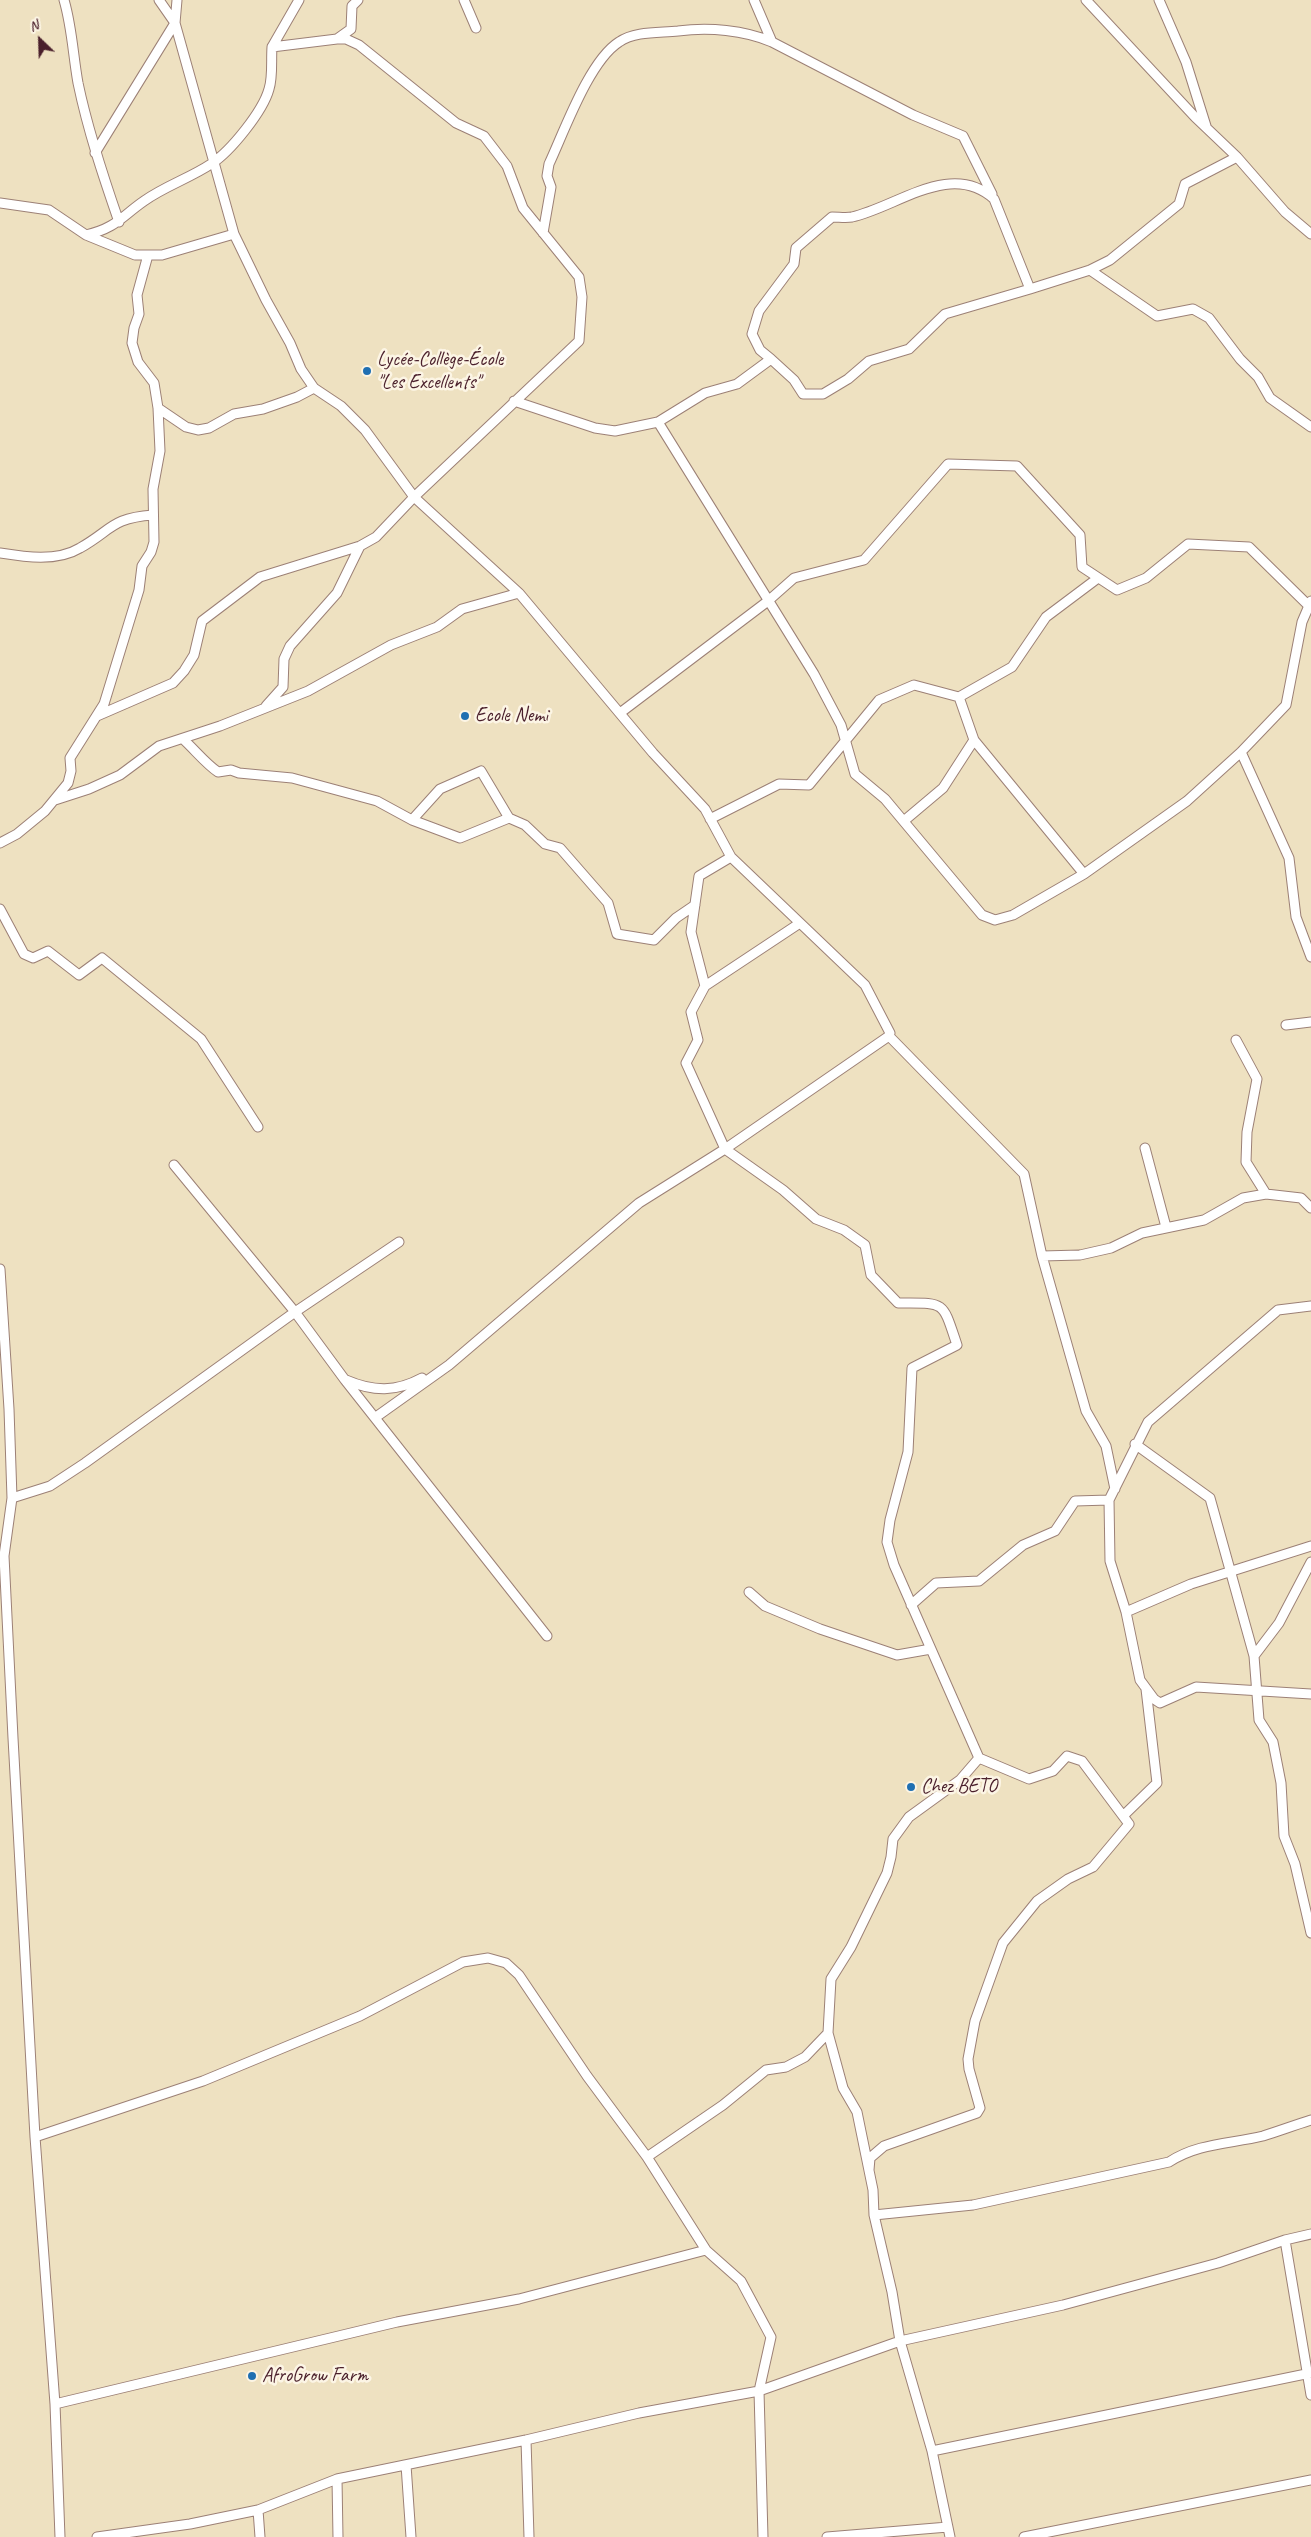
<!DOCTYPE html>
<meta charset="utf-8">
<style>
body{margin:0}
#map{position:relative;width:1311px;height:2537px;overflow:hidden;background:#eee1c1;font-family:Caveat,sans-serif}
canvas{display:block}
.north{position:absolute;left:15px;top:15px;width:50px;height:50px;-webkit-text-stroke:4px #fcf5e5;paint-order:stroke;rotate:336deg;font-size:14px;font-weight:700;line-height:20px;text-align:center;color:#4a1f2b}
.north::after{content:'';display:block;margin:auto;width:18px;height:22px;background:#4a1f2b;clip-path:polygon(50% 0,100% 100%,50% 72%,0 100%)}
</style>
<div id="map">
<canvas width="1311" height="2537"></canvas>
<div class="north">N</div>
</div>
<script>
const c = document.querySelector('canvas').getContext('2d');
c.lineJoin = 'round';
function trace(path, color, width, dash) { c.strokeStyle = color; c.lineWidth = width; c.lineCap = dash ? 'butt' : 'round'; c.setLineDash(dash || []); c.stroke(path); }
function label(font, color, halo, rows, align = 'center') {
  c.font = font + ' Caveat,sans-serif'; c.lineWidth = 5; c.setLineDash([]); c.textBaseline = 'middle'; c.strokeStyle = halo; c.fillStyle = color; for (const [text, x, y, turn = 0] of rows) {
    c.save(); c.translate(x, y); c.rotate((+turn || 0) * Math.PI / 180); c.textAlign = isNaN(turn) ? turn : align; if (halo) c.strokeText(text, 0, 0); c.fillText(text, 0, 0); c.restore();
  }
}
const minor = new Path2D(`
 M 64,0 C 72,27 73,55 78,83 C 88,131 103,176 119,222
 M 159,0 L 175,23 L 234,234 L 266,300 L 290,343 L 301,369 L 314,388 L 341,406 L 365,430 L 414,497 L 519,593 L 653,753 L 705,809 L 731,857 L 865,985 L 890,1033 L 889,1036 L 1024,1174 L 1042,1256 L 1086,1411 L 1106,1446 L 1115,1489
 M 464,0 L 476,28
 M 754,0 L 772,42
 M 1086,0 L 1195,117 L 1237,157 L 1285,212 L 1311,234
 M 1159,0 L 1186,62 L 1206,126
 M 272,47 L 299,0
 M 95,153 L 175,23 L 177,0
 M 0,203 L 49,210 L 86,235 C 116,228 121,217 144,201 C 165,186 190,178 211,164 C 231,151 263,111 269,89 C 273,77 271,60 272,47 L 337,39 L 351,29 L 352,6 L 358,0
 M 543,233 L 551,187 L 547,176 L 549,164 C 564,132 589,61 619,42 C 635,31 659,33 678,31 C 709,27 744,30 772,42 L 913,115 L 963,136 L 992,194
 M 86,235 L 135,255 L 162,255 L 234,234
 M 1090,270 L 1157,316 L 1193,309 L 1209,318 L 1240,359 L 1258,377 L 1270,398 L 1311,427
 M 771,359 L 760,350 L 752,334 L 759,311 L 794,264 L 796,248 L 832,217 C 839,217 846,218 852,217 C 897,207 951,160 994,199 L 1030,289 L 1090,270 L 1110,260 L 1179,204 L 1185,184 L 1237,157
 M 514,401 L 595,428 L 615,431 L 658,422 L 705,393 L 737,384 L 771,359 L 794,380 L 803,394 L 823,394 L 848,379 L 869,361 L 909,349 L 945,314 L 1030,289
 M 158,408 L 186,427 L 198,430 L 209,428 L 234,414 L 263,409 L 297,397 L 314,388
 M 658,422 L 814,674 L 841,725 L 855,774 L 885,799 L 982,915 L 995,920 L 1013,915 L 1084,874 L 1187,801 L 1241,752 L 1286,705 L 1302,622 L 1311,601
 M 0,553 C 25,557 57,562 80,548 C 112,530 111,518 153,515
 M 266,706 L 283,687 L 284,659 L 290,646 L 337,593 L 360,546
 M 620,713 L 768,601 L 794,578 L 864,560 L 948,464 L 1017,466 L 1080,535 L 1082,567 L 1117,590 L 1146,578 L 1188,544 L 1249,547 L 1308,605
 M 97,716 L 173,683 L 184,671 L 194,655 L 202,621 L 260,577 L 360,546 L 376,537 L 414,497 L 579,341 L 582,297 L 579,277 L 523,208 L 507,166 L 484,136 L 456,123 L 359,45 L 346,39 L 337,39
 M 183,739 C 195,750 206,764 218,772 L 231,770 L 239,773 L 292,778 L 377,801 L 412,820 L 460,838 L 509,818 L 481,771 L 440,789 L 412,820
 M 974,740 L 1084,874
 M 1241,752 L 1289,858 L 1296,917 L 1311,957
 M 55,800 L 89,789 L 120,775 L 159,746 L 220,726 L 308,691 L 391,645 L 437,627 L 462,609 L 519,593
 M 509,818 L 525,825 L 545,844 L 560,848 L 608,903 L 617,934 L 654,940 L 676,918 L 695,905
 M 710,819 L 779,784 L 809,785 L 879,700 L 914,685 L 959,697 L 1012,667 L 1046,617 L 1098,578
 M 905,820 L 943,788 L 974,740 L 959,697
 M 0,843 L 17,834 L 45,811 L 68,783 L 71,771 L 70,758 L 104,704 L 139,590 L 142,566 L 151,552 L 154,542 L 153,489 L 160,451 L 158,408 L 154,383 L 138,362 L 132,343 L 134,328 L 139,314 L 137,295 L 148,255
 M 0,909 L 24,954 L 33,958 L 48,951 L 79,975 L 102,958 L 201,1039 L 258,1127
 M 705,986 L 691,932 L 699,876 L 731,857
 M 1286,1025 L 1311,1022
 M 1236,1040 L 1257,1079 L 1247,1132 L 1246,1162 L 1266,1194
 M 1145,1148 L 1166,1227
 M 174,1165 L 295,1312 L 399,1242
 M 1042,1256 L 1080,1255 L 1111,1248 L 1142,1233 L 1204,1220 L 1243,1198 L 1266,1194 L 1301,1198 L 1311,1208
 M 0,1269 L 9,1409 L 12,1498 L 4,1556 L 13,1738 L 35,2137 L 55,2404 L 60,2537
 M 1311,1306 L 1278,1310 L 1148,1422 L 1109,1500 L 1110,1561 L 1126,1612 L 1140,1680 L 1154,1699 L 1160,1703 L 1196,1687 L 1311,1694
 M 346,1380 C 374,1392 396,1392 422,1378
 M 376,1417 L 449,1365 L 639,1203 L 725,1149 L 686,1063 L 698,1040 L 691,1012 L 705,986 L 800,923
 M 1135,1444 L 1210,1498 L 1254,1656
 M 12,1498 L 50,1486 L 85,1463 L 295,1312 L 345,1380 L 547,1636
 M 1311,1562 L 1279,1623 L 1254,1656 L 1259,1720 L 1273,1742 L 1281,1783 L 1284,1836 L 1295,1864 L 1311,1933
 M 749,1592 L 765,1606 L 820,1629 L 897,1655 L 931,1649
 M 911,1605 L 936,1583 L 979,1581 L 1023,1545 L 1055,1531 L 1075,1501 L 1109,1500
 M 1126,1612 L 1191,1584 L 1311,1546
 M 1123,1816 L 1157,1783 L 1146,1689
 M 828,2033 L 843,2088 L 857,2112 L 873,2190 L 874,2215 L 892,2292 L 900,2341 L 932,2451 L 950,2537
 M 35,2137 L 203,2081 L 360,2016 L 463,1962 L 488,1958 L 506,1963 L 519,1975 L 587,2076 L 647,2157 L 706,2250 L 741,2281 L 771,2337 L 759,2391 L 763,2537
 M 647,2157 L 723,2105 L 766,2070 L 786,2067 L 805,2057 L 828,2033 L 831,1979 L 851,1947 L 887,1873 L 891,1857 L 893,1839 L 909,1817 L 960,1780 L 979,1758
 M 869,2170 L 870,2158 L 884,2146 L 977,2113 L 980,2108 L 969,2069 L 968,2059 L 975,2021 L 1003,1943 L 1037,1901 L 1068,1879 L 1093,1867 L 1129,1824 L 1082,1761 L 1067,1756 L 1053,1771 L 1029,1779 L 979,1758 L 894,1565 L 887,1542 L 890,1520 L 908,1452 L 912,1368 L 957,1345 C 942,1300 946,1303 898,1303 L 871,1275 L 865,1245 L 844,1230 L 816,1219 L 783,1190 L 725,1149 L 889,1036
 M 874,2215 L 973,2205 L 1169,2162 C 1198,2143 1230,2144 1263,2136 C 1279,2131 1295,2125 1311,2120
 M 1285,2240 L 1311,2395
 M 55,2404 L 397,2322 L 519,2299 L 706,2250
 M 526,2440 L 529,2537
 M 932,2451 L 1311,2373
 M 406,2465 L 411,2537
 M 337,2479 L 338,2537
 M 258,2510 L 260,2537
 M 97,2537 L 190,2524 L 258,2510 L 337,2479 L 526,2440 L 639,2413 L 759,2391 L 900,2341 L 1063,2305 L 1218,2263 L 1285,2240 L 1311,2234
 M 827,2537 L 948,2527
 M 1024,2537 L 1311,2480`);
trace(minor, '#9c8076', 11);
trace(minor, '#fff', 9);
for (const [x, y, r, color] of [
 [367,371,5,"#1f6fb2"],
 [465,716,5,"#1f6fb2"],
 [911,1787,5,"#1f6fb2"],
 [252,2376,5,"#1f6fb2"]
]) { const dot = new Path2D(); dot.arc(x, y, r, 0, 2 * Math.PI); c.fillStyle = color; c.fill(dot); trace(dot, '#fcf5e5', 2); }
label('20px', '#4a1f2b', '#fcf5e5', [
 ["Lycée-Collège-École",377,360],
 ["\"Les Excellents\"",377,383],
 ["Ecole Nemi",475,716],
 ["Chez BETO",921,1787],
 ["AfroGrow Farm",262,2376]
], 'left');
</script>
